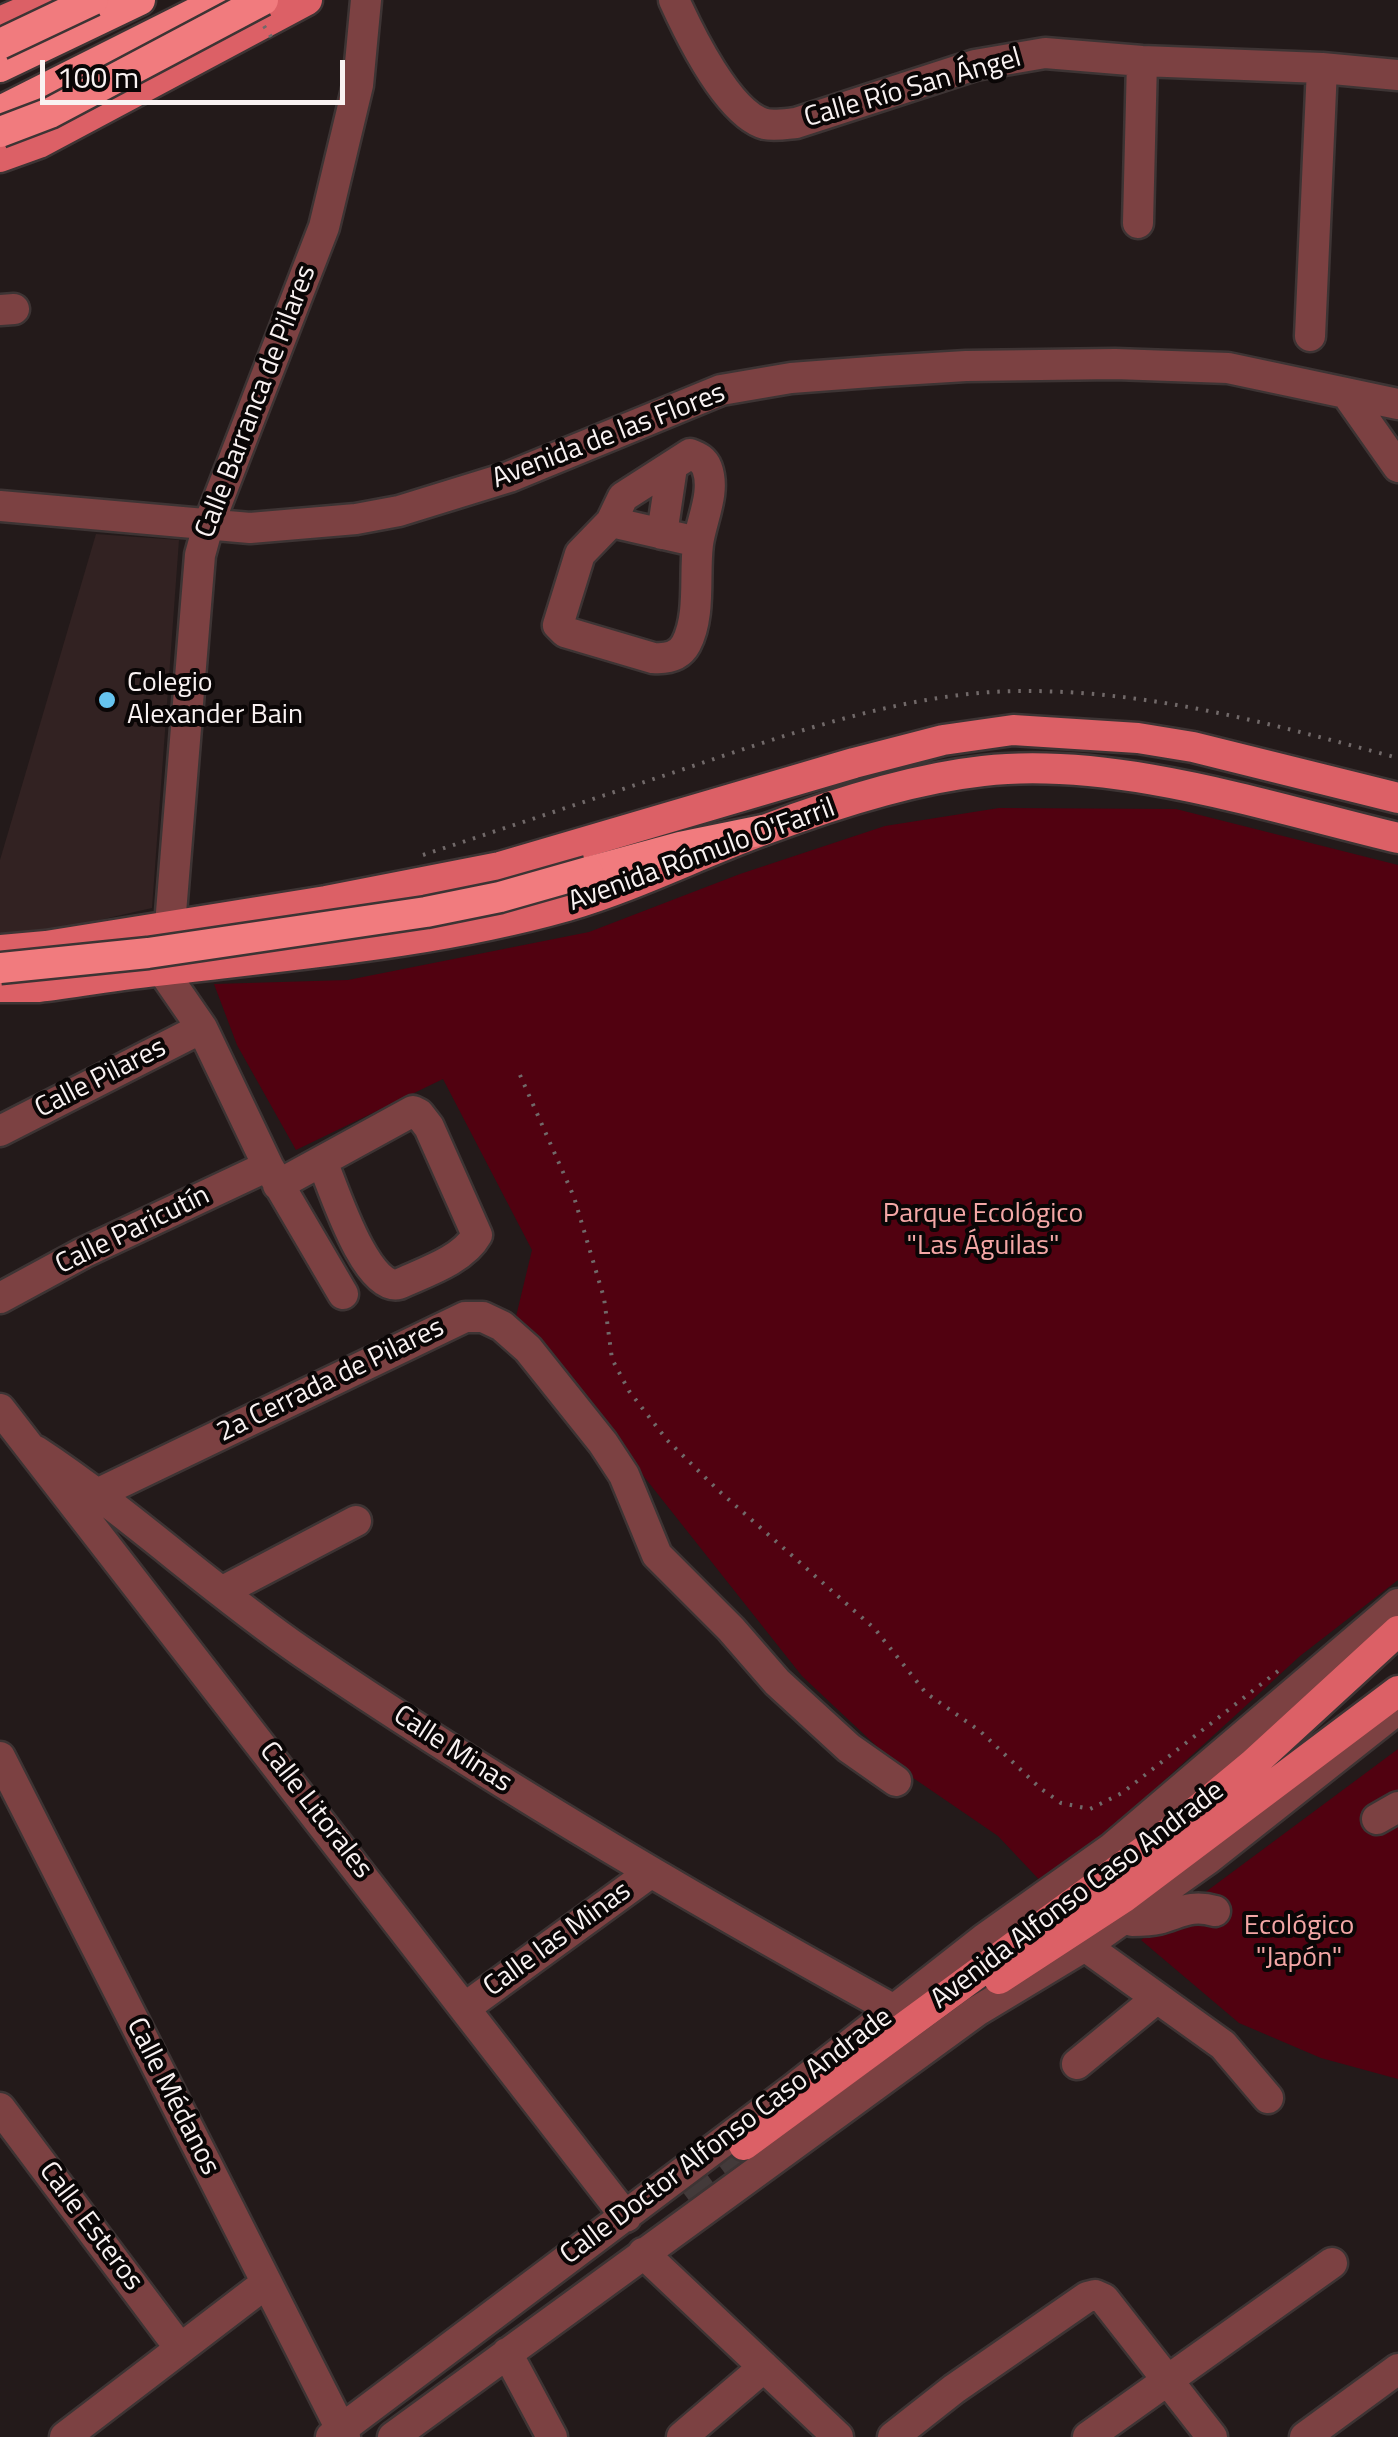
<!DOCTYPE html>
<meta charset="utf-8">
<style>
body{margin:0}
#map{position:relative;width:1398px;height:2437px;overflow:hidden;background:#231a1a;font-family:"Titillium Web",sans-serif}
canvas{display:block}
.scale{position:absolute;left:40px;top:60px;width:305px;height:45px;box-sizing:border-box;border:5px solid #f9f2f2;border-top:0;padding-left:12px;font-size:30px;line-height:35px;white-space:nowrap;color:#f9f2f2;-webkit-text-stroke:8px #0a0606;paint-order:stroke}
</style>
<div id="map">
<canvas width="1398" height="2437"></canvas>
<div class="scale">100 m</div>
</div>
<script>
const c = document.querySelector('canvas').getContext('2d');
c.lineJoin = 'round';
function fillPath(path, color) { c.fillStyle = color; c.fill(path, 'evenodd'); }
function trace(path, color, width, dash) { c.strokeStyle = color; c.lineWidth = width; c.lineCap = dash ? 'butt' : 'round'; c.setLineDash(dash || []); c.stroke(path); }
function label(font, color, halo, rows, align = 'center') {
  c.font = font + ' "Titillium Web",sans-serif'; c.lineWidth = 8; c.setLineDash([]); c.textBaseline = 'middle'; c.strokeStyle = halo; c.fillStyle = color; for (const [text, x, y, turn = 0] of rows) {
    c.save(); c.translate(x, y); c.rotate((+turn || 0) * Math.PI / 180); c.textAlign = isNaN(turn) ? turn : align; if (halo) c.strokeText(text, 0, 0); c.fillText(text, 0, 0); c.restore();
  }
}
fillPath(new Path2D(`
 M 96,534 L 179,540 L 152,908 L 20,938 L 0,936 L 0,860 Z`), '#322222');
fillPath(new Path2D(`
 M 999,808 L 1176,809 L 1398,865 L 1398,1580 L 1300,1656 L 1047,1888 L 998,1836 L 903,1771 L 802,1676 L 546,1353 L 513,1329 L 532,1250 L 443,1079 L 296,1150 L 237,1045 L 214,984 L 348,980 L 589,932 L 740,874 L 885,826 Z
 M 1398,1749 L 1398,2079 L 1321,2058 L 1239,2023 L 1141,1940 Z`), '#510110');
trace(new Path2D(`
 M 682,2191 L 744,2145`), '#433a3a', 30, [30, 15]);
const minor = new Path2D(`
 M 674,0 C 689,33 728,114 765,124 C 774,126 786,124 796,123 L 975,65 L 1045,53 L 1142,61 L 1322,68 L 1398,75
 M 1138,223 L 1142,61
 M 0,310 L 14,309
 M 1310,336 L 1322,68
 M 1346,393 L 1398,467
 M 690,454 C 698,457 704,460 707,468 C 716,492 701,521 698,544 C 694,575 701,616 686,644 C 679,657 667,659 653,658 L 565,632 L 558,625 L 580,554 L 611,522 L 623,497 Z
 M 0,506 L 250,528 L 356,519 L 399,511 L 509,477 L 721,390 L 791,378 L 884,371 L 966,366 L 1115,364 L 1228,368 L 1398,404
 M 611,522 L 698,542
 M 662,534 L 672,467
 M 0,1131 L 202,1028
 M 278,1185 L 413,1111 L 419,1114 L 429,1127 L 477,1235 C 463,1260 425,1272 399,1284 C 366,1292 333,1187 322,1161
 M 343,1294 L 268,1166 L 202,1028 L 162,970 L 154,949 L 170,925 L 200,555 L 208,526 L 324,227 L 358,85 L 366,0
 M 0,1298 L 83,1253 L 268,1166
 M 0,1409 L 626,2217
 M 36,1451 C 129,1512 210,1589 302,1652 C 493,1782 692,1899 894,2010
 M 99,1493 L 465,1317 L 483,1317 L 502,1326 L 528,1349 L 603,1443 L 624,1475 L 657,1555 L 731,1629 L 777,1682 L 849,1748 L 896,1781
 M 223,1591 L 356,1521
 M 0,1757 L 345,2437
 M 1377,1819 L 1398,1807
 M 1132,1921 C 1140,1921 1150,1921 1158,1919 C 1180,1913 1191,1904 1215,1911
 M 1085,1946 L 1223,2045 L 1268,2098
 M 466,2007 L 650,1873
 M 1077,2064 L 1156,1999
 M 0,2108 L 179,2347
 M 643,2253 L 838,2437
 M 507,2353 L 552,2437
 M 65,2437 L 265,2284
 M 331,2437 L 792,2090 L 984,1939 L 1112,1848 L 1398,1604
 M 393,2437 L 977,2011 L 1085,1946 L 1208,1859 L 1398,1709
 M 682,2437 L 764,2367
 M 893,2437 L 954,2389 L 1087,2297 L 1095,2295 L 1104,2299 L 1212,2437
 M 1088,2437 L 1332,2263
 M 1305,2437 L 1398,2369`);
const major = new Path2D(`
 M 0,22 L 50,0
 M 0,157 L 39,143 L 307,0
 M 0,950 L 46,946 L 326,901 L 500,867 L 854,763 L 943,740 L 1013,730 L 1138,738 L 1193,747 L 1398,798
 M 0,987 L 38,987 C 80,982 122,974 165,970 C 299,954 436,943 567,906 C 635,886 698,854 764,830 C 833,804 910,779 983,771 C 1116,756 1268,807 1398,838
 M 999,1979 L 1123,1898 L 1398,1691
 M 744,2145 L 1182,1823 L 1253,1764 L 1398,1631`);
const highway = new Path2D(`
 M 0,67 L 140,0
 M 0,111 L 221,0
 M 588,872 L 680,847 L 763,830`);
trace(minor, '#3d3434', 35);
trace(major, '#3d3434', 35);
trace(highway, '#3d3434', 35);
trace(new Path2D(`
 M 423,855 C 514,825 605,795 696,765 C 797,731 911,692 1019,691 C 1151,690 1272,724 1398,758
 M 520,1075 L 574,1197 L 604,1298 L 612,1359 L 629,1391 L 667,1440 L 719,1491 L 875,1629 L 926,1693 L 980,1731 L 1040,1788 L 1061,1803 L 1090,1809 L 1122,1793 L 1278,1671`), '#716969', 4, [2.5, 8]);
trace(minor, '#7c4142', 30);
trace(major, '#dc6066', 30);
trace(highway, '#f17b7e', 30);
const highwayBridge = new Path2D(`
 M 0,44 L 93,0
 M 0,132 L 50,113 L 263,0
 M 0,968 L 148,953 L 426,912 L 500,897 L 588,872`);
trace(highwayBridge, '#3d3434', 35, []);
trace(new Path2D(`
 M 264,26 L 272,38`), '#716969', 4, [2.5, 8]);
trace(highwayBridge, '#f17b7e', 30);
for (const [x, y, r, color] of [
 [107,700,10,"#66c4ef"]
]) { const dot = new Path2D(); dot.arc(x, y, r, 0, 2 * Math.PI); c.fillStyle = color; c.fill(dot); trace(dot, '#0a0606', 4); }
label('28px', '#f9f2f2', '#0a0606', [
 ["Calle Río San Ángel",913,89,-16],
 ["Calle Barranca de Pilares",257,402,-69],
 ["Avenida de las Flores",609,437,-21],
 ["Avenida Rómulo O'Farril",702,856,-20],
 ["Calle Pilares",101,1079,-27],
 ["Calle Paricutín",133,1231,-26],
 ["2a Cerrada de Pilares",331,1381,-26],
 ["Calle Minas",452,1750,33],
 ["Calle Litorales",315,1811,52],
 ["Avenida Alfonso Caso Andrade",1078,1896,-37],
 ["Calle las Minas",558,1940,-36],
 ["Calle Médanos",172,2097,63],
 ["Calle Doctor Alfonso Caso Andrade",727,2137,-37],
 ["Calle Esteros",90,2227,53]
]);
label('28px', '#f9f2f2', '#0a0606', [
 ["Colegio",127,684],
 ["Alexander Bain",127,716]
], 'left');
label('28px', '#f4a7a6', '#0a0606', [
 ["Parque Ecológico",983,1215],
 ["\"Las Águilas\"",983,1247],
 ["Ecológico",1299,1927],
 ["\"Japón\"",1299,1959]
]);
</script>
